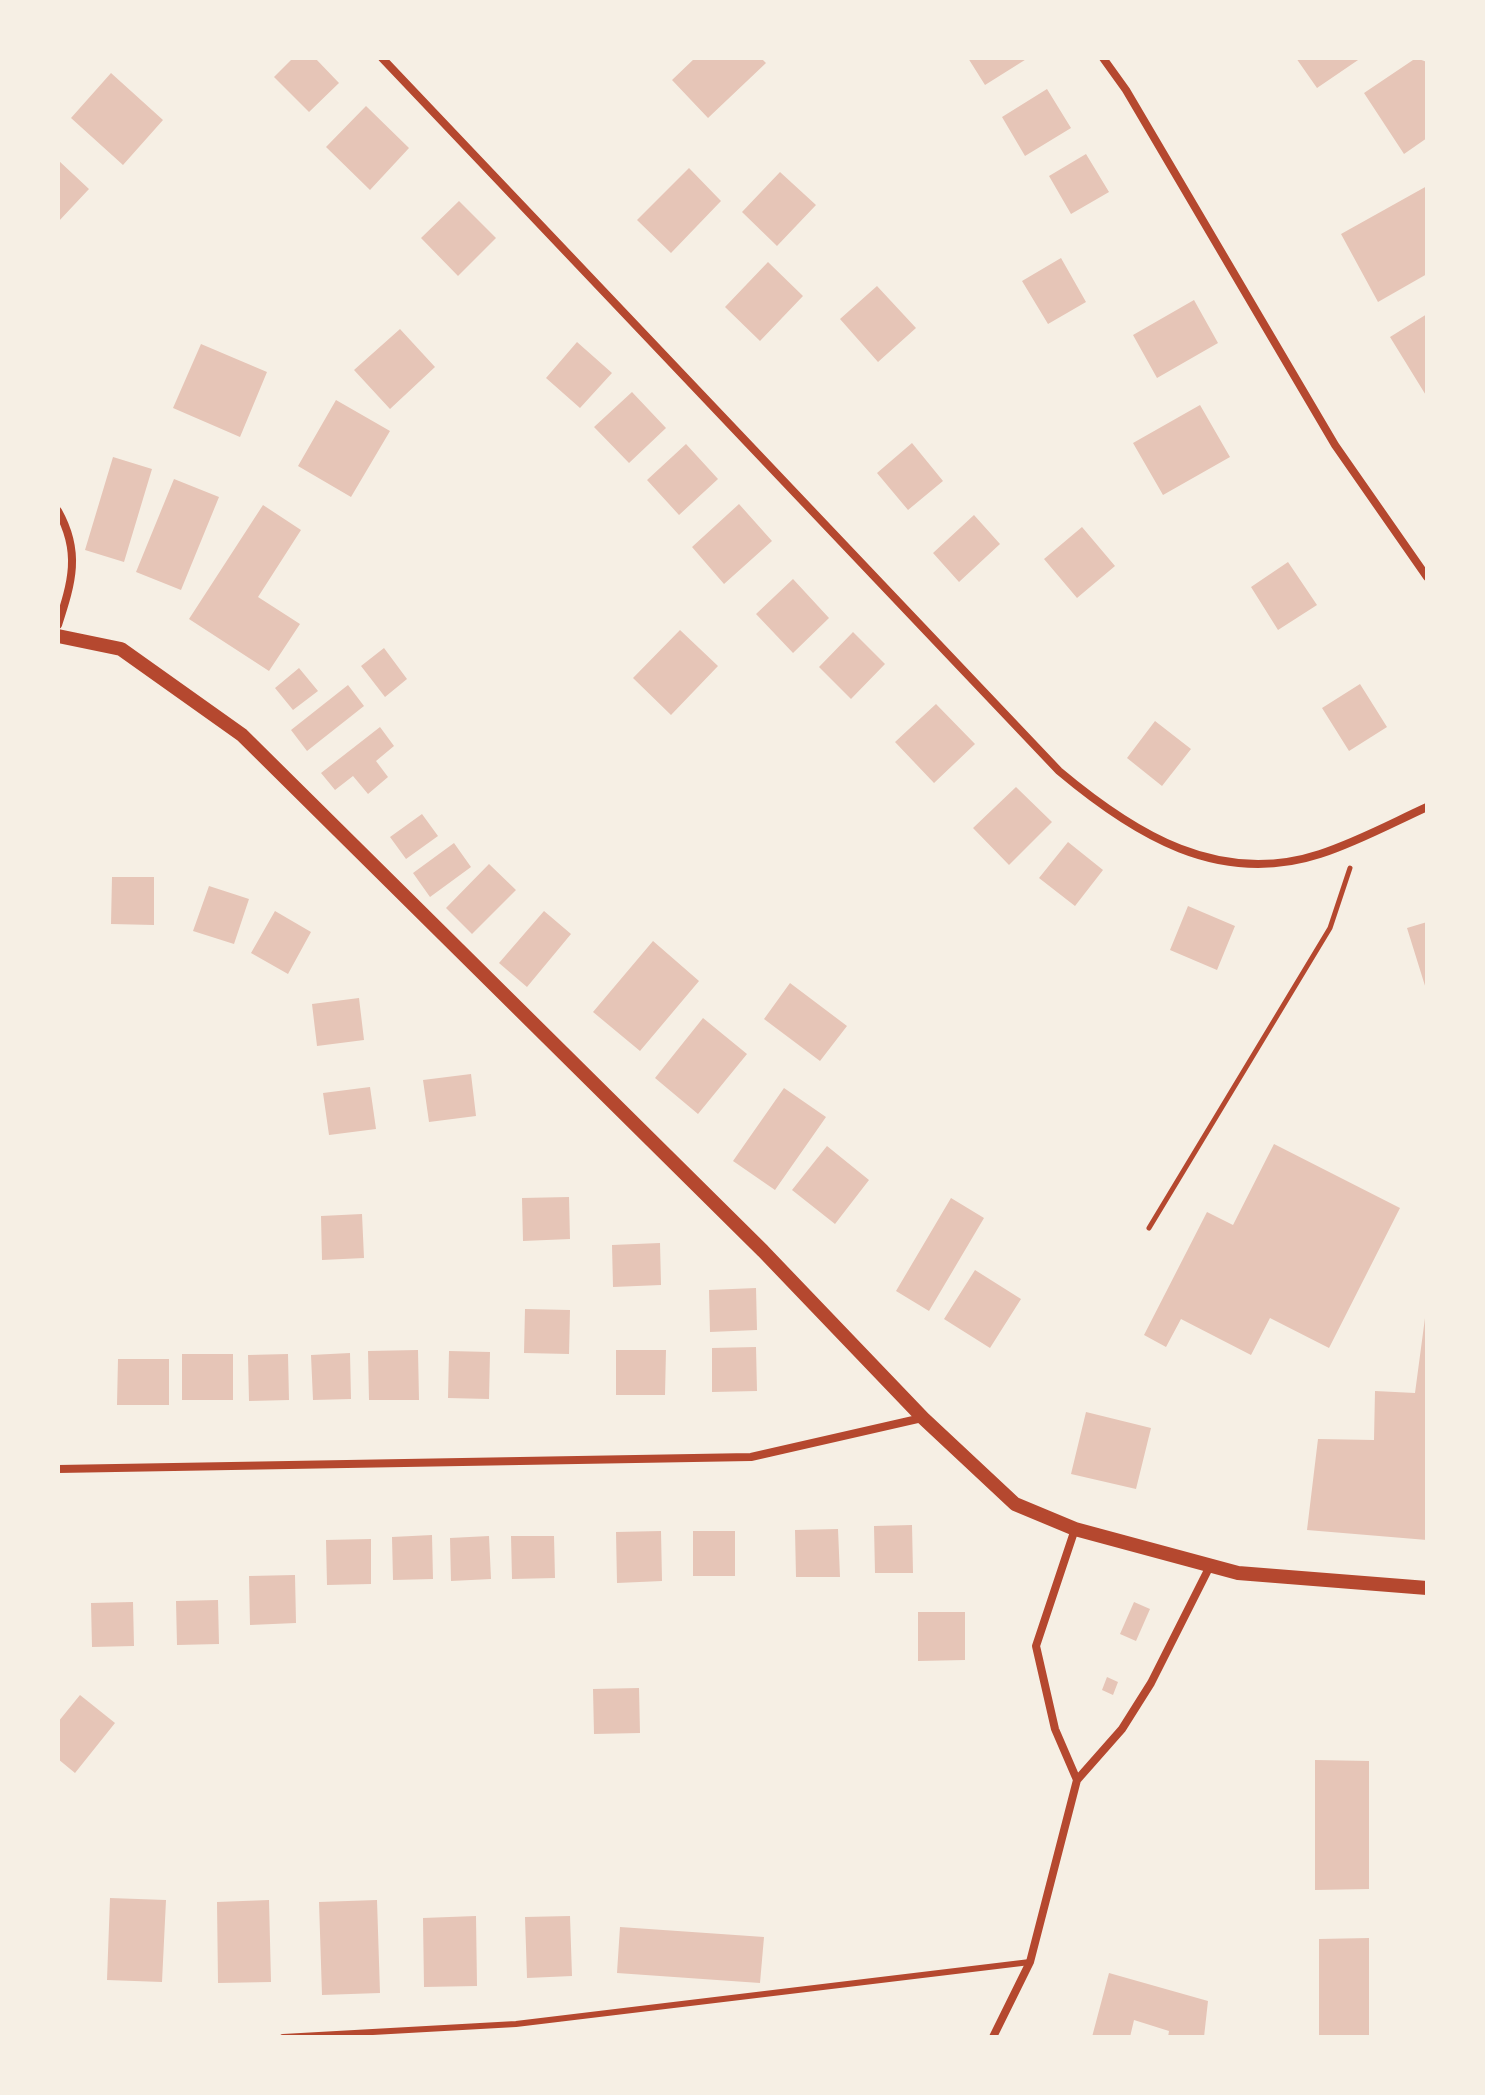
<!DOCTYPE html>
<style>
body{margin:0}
#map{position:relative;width:1485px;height:2095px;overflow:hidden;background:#f6efe4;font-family:Overpass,sans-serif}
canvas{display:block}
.frame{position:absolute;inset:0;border:60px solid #f6efe4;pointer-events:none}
</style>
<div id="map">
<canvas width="1485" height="2095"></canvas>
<div class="frame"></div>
</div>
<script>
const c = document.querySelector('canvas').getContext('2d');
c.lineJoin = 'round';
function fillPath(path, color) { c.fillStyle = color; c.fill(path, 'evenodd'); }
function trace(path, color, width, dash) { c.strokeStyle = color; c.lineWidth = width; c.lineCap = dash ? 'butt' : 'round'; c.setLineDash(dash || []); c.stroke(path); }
fillPath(new Path2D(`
 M 293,58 L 315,58 L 339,83 L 309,112 L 274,77 Z
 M 695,58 L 761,58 L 766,63 L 708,118 L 672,80 Z
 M 968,58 L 1028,58 L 985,85 Z
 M 1296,58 L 1361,58 L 1317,88 Z
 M 1416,58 L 1427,62 L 1427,138 L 1404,154 L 1364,93 Z
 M 111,73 L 163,120 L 123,165 L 71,118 Z
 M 1047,89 L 1071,128 L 1025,156 L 1002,117 Z
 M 366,106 L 409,148 L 370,190 L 326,147 Z
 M 1086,154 L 1109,192 L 1071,214 L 1049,176 Z
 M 58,160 L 89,189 L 58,222 Z
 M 689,168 L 721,201 L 671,253 L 637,220 Z
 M 780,172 L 816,205 L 777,246 L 742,212 Z
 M 1427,186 L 1427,274 L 1378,302 L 1341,234 Z
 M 459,201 L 496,238 L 458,276 L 421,238 Z
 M 1061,258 L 1086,302 L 1048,324 L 1022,281 Z
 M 768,262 L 803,296 L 760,341 L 725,307 Z
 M 877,286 L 916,328 L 878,362 L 840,319 Z
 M 1194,300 L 1218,343 L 1157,378 L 1133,335 Z
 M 1427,314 L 1427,397 L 1390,337 Z
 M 400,329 L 435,367 L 390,409 L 354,370 Z
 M 577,342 L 612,373 L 580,408 L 546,378 Z
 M 201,344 L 267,372 L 240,437 L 173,408 Z
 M 632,392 L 666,428 L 629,463 L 594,427 Z
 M 336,400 L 390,431 L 351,497 L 298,466 Z
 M 1200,405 L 1230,457 L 1163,495 L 1133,443 Z
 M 912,443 L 943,481 L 908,510 L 877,473 Z
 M 686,444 L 718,479 L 679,515 L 647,480 Z
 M 113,457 L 152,469 L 124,562 L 85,550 Z
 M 174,479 L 219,497 L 181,590 L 136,572 Z
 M 739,504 L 772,541 L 724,584 L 692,547 Z
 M 263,505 L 301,530 L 258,597 L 300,624 L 269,671 L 189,619 Z
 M 974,515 L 1000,544 L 959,582 L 933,553 Z
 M 1082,527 L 1115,566 L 1077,598 L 1044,559 Z
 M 1288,562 L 1317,605 L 1278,630 L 1251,587 Z
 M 793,579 L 829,618 L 793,653 L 756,614 Z
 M 680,630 L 718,666 L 671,715 L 633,678 Z
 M 853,632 L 885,664 L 851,699 L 819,667 Z
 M 384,648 L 407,679 L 385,697 L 361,666 Z
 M 299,668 L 318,691 L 293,710 L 275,688 Z
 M 1360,684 L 1387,727 L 1349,751 L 1322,708 Z
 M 348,685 L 364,706 L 307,751 L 291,730 Z
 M 936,704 L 975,744 L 934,783 L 895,742 Z
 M 1155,721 L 1191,749 L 1162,786 L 1127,758 Z
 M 380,727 L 394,746 L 376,761 L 388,777 L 368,794 L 353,776 L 335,790 L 321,773 Z
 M 1016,787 L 1052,822 L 1009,865 L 973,828 Z
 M 422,814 L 438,836 L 406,859 L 390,837 Z
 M 1068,842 L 1103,870 L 1075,906 L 1039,878 Z
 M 454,843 L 471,867 L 430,897 L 413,873 Z
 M 489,864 L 516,890 L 472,934 L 446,908 Z
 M 112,877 L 154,877 L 154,925 L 111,924 Z
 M 209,886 L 249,899 L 234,944 L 193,931 Z
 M 1188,906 L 1235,926 L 1217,970 L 1170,950 Z
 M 275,911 L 311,932 L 288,974 L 251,953 Z
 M 544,911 L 571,934 L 527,987 L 499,963 Z
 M 1427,922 L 1427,989 L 1426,989 L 1407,928 Z
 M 653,941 L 699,981 L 640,1051 L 593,1012 Z
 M 790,983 L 847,1026 L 820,1061 L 764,1019 Z
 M 359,998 L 364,1040 L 317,1046 L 312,1004 Z
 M 703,1018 L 747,1054 L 698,1114 L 655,1078 Z
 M 471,1074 L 476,1116 L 429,1122 L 423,1080 Z
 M 370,1087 L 376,1129 L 329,1135 L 323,1093 Z
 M 784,1088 L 826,1117 L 775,1190 L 733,1161 Z
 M 1274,1144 L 1400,1208 L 1329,1348 L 1270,1318 L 1251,1355 L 1181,1319 L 1166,1347 L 1144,1335 L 1207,1212 L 1233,1225 Z
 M 827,1146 L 869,1180 L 835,1224 L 792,1190 Z
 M 569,1197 L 570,1239 L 523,1241 L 522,1198 Z
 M 951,1198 L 984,1218 L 929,1311 L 896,1291 Z
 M 362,1214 L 364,1258 L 322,1260 L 321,1216 Z
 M 660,1243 L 661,1285 L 613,1287 L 612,1245 Z
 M 975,1270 L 1021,1299 L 990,1348 L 944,1319 Z
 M 756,1288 L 757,1330 L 710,1332 L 709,1290 Z
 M 525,1309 L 570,1310 L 569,1354 L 524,1353 Z
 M 1425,1318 L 1427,1540 L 1307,1530 L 1318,1439 L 1374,1440 L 1375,1391 L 1415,1393 Z
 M 756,1347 L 757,1391 L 712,1392 L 712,1348 Z
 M 418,1350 L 419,1400 L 369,1400 L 368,1351 Z
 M 616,1350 L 666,1350 L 665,1395 L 616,1395 Z
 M 449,1351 L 490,1352 L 489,1399 L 448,1398 Z
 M 350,1353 L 351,1399 L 313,1400 L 311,1355 Z
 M 182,1354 L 233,1354 L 233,1400 L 182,1400 Z
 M 288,1354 L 289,1400 L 249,1401 L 248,1355 Z
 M 118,1359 L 169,1359 L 169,1405 L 117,1405 Z
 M 1086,1412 L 1151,1428 L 1136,1489 L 1071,1474 Z
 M 912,1525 L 913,1573 L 875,1573 L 874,1526 Z
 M 838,1529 L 840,1577 L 796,1577 L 795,1530 Z
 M 661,1531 L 662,1581 L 617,1583 L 616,1532 Z
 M 693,1531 L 735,1531 L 735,1576 L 693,1576 Z
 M 432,1535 L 433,1579 L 393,1580 L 392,1537 Z
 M 489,1536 L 491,1579 L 451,1581 L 450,1538 Z
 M 511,1536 L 554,1536 L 555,1578 L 512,1579 Z
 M 371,1539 L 371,1584 L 327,1585 L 326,1540 Z
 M 295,1575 L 296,1623 L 250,1625 L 249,1576 Z
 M 218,1600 L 219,1644 L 177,1645 L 176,1601 Z
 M 133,1602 L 134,1646 L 92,1647 L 91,1603 Z
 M 1134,1602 L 1150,1609 L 1136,1641 L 1120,1634 Z
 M 918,1612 L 965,1612 L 965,1660 L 918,1661 Z
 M 1107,1677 L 1118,1682 L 1113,1695 L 1102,1690 Z
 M 639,1688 L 640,1733 L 594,1734 L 593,1689 Z
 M 80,1695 L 115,1723 L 75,1773 L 58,1759 L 58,1722 Z
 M 1315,1760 L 1369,1761 L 1369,1889 L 1315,1890 Z
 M 110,1898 L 166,1900 L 162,1982 L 107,1980 Z
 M 269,1900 L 271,1982 L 218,1983 L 217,1902 Z
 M 377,1900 L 380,1993 L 322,1995 L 319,1902 Z
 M 476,1916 L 477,1986 L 424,1987 L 423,1918 Z
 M 570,1916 L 572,1976 L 527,1978 L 525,1917 Z
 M 620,1927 L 764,1937 L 760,1983 L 617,1973 Z
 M 1369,1938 L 1369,2037 L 1319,2037 L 1319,1939 Z
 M 1109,1973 L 1208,2001 L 1204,2037 L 1168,2037 L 1169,2031 L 1134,2020 L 1130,2037 L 1092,2037 Z`), '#e6c5b7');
trace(new Path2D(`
 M 1149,1228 L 1330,928 L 1350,868`), '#b5482f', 5);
trace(new Path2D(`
 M 283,2037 L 516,2024 L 1030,1962`), '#b5482f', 6);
trace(new Path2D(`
 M 382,58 L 1059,771 C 1134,834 1219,887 1320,854 C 1357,842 1392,823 1427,807
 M 1103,58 L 1126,90 L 1335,445 L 1427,577
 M 58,511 C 81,552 72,582 58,625
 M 58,1469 L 751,1457 L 922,1418
 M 1077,1780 L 1122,1729 L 1151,1683 L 1210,1566
 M 993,2037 L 1030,1962 L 1077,1780 L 1055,1729 L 1036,1646 L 1075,1529`), '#b5482f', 8);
trace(new Path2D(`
 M 58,636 L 121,649 L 242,735 L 763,1251 L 923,1418 L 1015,1504 L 1075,1529 L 1238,1573 L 1427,1588`), '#b5482f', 14);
</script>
